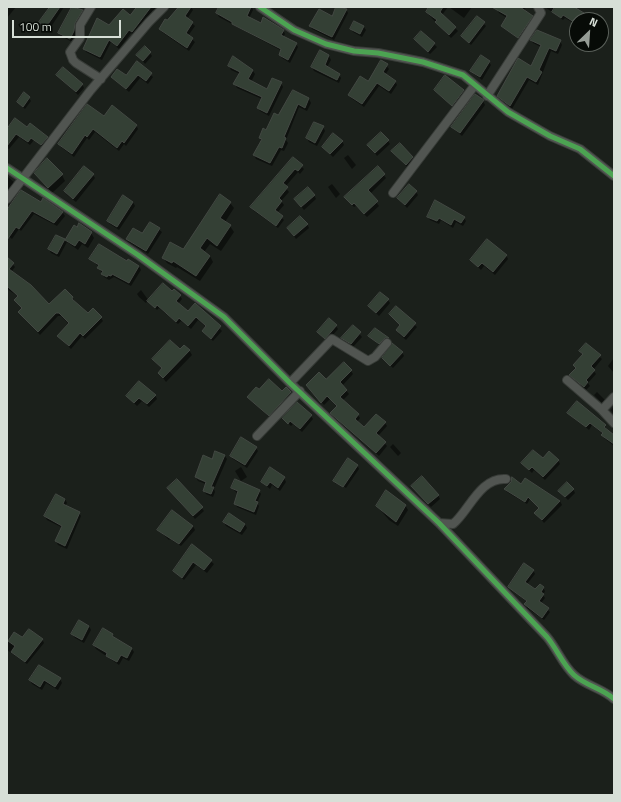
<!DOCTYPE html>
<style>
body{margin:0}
#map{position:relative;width:621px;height:802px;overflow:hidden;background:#1b201b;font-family:"Titillium Web",sans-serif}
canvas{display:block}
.frame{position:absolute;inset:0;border:8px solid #d7dfd7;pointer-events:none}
.north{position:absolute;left:569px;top:12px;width:40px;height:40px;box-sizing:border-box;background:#070b07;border:1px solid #5a605a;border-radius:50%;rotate:25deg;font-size:11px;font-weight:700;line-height:16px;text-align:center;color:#d7dfd7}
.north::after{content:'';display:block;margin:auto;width:14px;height:18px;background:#959c95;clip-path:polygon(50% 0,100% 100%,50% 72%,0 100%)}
.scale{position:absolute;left:12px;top:20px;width:109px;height:18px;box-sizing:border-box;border:2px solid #d7dfd7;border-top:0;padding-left:5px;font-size:12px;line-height:14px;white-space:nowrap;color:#d7dfd7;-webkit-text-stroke:3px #070b07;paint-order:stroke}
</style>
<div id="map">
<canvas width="621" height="802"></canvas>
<div class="frame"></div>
<div class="north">N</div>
<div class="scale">100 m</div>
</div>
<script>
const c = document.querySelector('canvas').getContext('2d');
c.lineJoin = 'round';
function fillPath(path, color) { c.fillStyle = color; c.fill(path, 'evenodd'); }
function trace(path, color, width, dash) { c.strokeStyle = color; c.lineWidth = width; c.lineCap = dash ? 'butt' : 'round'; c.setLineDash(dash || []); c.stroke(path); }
fillPath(new Path2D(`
 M 7,7 L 16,7 L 7,18 Z
 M 51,7 L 64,7 L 49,30 L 40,22 Z
 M 73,7 L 82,11 L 84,15 L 77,26 L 76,35 L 72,42 L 61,36 L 59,33 Z
 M 143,7 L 160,7 L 156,12 L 153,10 L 134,35 L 131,33 L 119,49 L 111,42 L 102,60 L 86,52 L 84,49 Z
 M 179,7 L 191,7 L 193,10 L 187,19 L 195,26 L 188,36 L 195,42 L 189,51 L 162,32 L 160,29 Z
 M 220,7 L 252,7 L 253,10 L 249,18 L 261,24 L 283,30 L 285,34 L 283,37 L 296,44 L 298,47 L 290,63 L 282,58 L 280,55 L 282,51 L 219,17 L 217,13 Z
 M 337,7 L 346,9 L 348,13 L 334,40 L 312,29 L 310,26 L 332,18 Z
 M 431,7 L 448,7 L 442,15 L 458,31 L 451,38 L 429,15 L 427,12 Z
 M 449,7 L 472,7 L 464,18 Z
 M 498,7 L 526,7 L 524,11 L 528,29 L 521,40 L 505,29 L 503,26 L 507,18 L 499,13 L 497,9 Z
 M 545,7 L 572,7 L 583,13 L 585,17 L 583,20 L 577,20 L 577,25 L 565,18 L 563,20 Z
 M 477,17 L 486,26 L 471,45 L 462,36 Z
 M 355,22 L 364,27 L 366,30 L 362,37 L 353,32 L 351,29 Z
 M 421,32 L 437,47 L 430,54 L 415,39 Z
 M 531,40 L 560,41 L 562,45 L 558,54 L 551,51 L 538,85 L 529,80 L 512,109 L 498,96 L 532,67 L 541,47 L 533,43 Z
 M 320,52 L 329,56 L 331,60 L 327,67 L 339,75 L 341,78 L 339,83 L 314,71 L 312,67 Z
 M 150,53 L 152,56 L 145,64 L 138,55 Z
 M 233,58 L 253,71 L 255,74 L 251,82 L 267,90 L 281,83 L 283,87 L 269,116 L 260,111 L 258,108 L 262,99 L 237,88 L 235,84 L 240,74 L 231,70 L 229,66 Z
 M 382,61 L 389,69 L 385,75 L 395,81 L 397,85 L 391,94 L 379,86 L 364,107 L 351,98 L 349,95 L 368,82 Z
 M 137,62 L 153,77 L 148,84 L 140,78 L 129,92 L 112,77 L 126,77 Z
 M 489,62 L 491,65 L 482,80 L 474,74 L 472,71 Z
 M 57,75 L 82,84 L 84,88 L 78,95 Z
 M 446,77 L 465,95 L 455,108 L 435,90 Z
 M 293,91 L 309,99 L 311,103 L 307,111 L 299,107 L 286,140 L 288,143 L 284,151 L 281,150 L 272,166 L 256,159 L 254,155 L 262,141 L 260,138 L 279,116 Z
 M 29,98 L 31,101 L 25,109 L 18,102 Z
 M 483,101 L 485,105 L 462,136 L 455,130 L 453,127 Z
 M 104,118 L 136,125 L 138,129 L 126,146 L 124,144 L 119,151 L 95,132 L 89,140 L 87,138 L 74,157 L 61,147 L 59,144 Z
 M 7,126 L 9,127 L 27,128 L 47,137 L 49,141 L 44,148 L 34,140 L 30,145 L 19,137 L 9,149 L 7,148 Z
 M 323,127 L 325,131 L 317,146 L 309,142 L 307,138 Z
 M 342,141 L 344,145 L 333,157 L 323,147 Z
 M 388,141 L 390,144 L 377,156 L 369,145 Z
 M 400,144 L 415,161 L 408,168 L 395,154 Z
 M 348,155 L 356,165 L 352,169 L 344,158 Z
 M 293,158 L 304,169 L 300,174 L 298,172 L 285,187 L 289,192 L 281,201 L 284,205 L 277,213 L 284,220 L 278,228 L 254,211 L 252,207 Z
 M 378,168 L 386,178 L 370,194 L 379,206 L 367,217 L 356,206 L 354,207 L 347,200 Z
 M 35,173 L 62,175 L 65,181 L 52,193 Z
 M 93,175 L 95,178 L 76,202 L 67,195 L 65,192 Z
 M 7,176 L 16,184 L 9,193 L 7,191 Z
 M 332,184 L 340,194 L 336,198 L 328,187 Z
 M 416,192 L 418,195 L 407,208 L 398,198 Z
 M 314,195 L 316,199 L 304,210 L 295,199 Z
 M 43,200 L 63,213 L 65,216 L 57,226 L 34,214 L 21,231 L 19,229 L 12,239 L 7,235 L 7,208 L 9,209 L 41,203 Z
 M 133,202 L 135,206 L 119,230 L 110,224 L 108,221 Z
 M 230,203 L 234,208 L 225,222 L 230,226 L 234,232 L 221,251 L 210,244 L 204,252 L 210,256 L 213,262 L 200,281 L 177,267 L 176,268 L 167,263 L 163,258 L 183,250 Z
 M 428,217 L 464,218 L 466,221 L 463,226 L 456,222 L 453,228 L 441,220 L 439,224 L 430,220 Z
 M 150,223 L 162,232 L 148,254 L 129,242 L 127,239 L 142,235 Z
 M 307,224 L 309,228 L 296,239 L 288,228 Z
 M 74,226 L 91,233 L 94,238 L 88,248 L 82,244 L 78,250 L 67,242 L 59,257 L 51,253 L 49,249 L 64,240 L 65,242 Z
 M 506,255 L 508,259 L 495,275 L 484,266 L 481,270 L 471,260 Z
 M 7,258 L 15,267 L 11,272 L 49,305 L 73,297 L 74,302 L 88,315 L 101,318 L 103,321 L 85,339 L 82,336 L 71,349 L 58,336 L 69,324 L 61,316 L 58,316 L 40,335 L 22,316 L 20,312 L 23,309 L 18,303 L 19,297 L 7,289 Z
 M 91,259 L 127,262 L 139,266 L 141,270 L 131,286 L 114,277 L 109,280 L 104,277 L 99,267 Z
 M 141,290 L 149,301 L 172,292 L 180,296 L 182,299 L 178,304 L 188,312 L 195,304 L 222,331 L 213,341 L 203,331 L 207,328 L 198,320 L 191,329 L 181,321 L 178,324 L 159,308 L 157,310 L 148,300 L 146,303 L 139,297 L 137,294 Z
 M 388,300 L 390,303 L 379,316 L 369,306 Z
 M 397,308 L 417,327 L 406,340 L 399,334 L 397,330 L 401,326 L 390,314 Z
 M 336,326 L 338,329 L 327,342 L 318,332 Z
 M 353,327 L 362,337 L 353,347 L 343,338 Z
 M 375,329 L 390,341 L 381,347 L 369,336 Z
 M 586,344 L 602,359 L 593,370 L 596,374 L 588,383 L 590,386 L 586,390 L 570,375 L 584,355 L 580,351 Z
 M 189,350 L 192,355 L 166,382 L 159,373 L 163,369 L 153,359 L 180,351 Z
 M 402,352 L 404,356 L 393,368 L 383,359 Z
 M 614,358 L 614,373 L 608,366 Z
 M 351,371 L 353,374 L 342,386 L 349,394 L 342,401 L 358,415 L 360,418 L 357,422 L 364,428 L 385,423 L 387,426 L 378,436 L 387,446 L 379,456 L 334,417 L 332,413 L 337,407 L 330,399 L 324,405 L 307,386 L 326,381 Z
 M 286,388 L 293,396 L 271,419 L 248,397 L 259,391 L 282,392 Z
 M 597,392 L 607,402 L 604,405 L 594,395 Z
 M 155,395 L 157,399 L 149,407 L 142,401 L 137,406 L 127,396 Z
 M 614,406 L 614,415 L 611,410 Z
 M 569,413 L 605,426 L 607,430 L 614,435 L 614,446 L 604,438 L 603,434 L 592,425 L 589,430 Z
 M 311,416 L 313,419 L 302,432 L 293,424 L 291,426 L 283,418 Z
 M 393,444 L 401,453 L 398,456 L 390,447 Z
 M 256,448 L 258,451 L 247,468 L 233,459 L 231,456 Z
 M 225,456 L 227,459 L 214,489 L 215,492 L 213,497 L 206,494 L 204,491 L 206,484 L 198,481 L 196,477 L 213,460 ZM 198,477 L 211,484 L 198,480 Z
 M 543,460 L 558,460 L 560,464 L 545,480 L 534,470 L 532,473 L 522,463 Z
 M 357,465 L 359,469 L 346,488 L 336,481 L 336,484 L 334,481 Z
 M 241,467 L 247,477 L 241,481 L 235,471 Z
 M 271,469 L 284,478 L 286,482 L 280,491 L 272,485 L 270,489 L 262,482 Z
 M 177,480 L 204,511 L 195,519 L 171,491 Z
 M 521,485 L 560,501 L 562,505 L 544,523 L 536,513 L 540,509 L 530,499 L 527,504 L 507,492 L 505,489 Z
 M 232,488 L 259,491 L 261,494 L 257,503 L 259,506 L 256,515 L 237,507 L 235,503 L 238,494 Z
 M 414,489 L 438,495 L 440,499 L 431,507 Z
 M 573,489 L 575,493 L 568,500 L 559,491 Z
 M 56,495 L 65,499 L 67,503 L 65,506 L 79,513 L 81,516 L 67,549 L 58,545 L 56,541 L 63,528 L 47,520 L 45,516 Z
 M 405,505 L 408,510 L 398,526 L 389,520 L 377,506 Z
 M 224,522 L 245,524 L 247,528 L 242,535 L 226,526 Z
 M 193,526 L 195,530 L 181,546 L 170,539 L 169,540 L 159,530 Z
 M 193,546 L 214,564 L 207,573 L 196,565 L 184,580 L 174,571 Z
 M 533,570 L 535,574 L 527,584 L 536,590 L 543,588 L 545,591 L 543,595 L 545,598 L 541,603 L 550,612 L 544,620 L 527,608 L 525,604 L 527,602 L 509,587 Z
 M 89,626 L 91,630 L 84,643 L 75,638 L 72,634 Z
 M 15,633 L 22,639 L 42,639 L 44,643 L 27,664 L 7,650 L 7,643 Z
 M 112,635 L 114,639 L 132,649 L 134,652 L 129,661 L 123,658 L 119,665 L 96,649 L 94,645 Z
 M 60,679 L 62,683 L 58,690 L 46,683 L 42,690 L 32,684 L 30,680 Z`), '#0007');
const building = new Path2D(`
 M 50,7 L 60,7 L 46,27 L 39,22 Z
 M 72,7 L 83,10 L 75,23 L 74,31 L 70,39 L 58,33 Z
 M 137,7 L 151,7 L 132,32 L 129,30 L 117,46 L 109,40 L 100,57 L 83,49 L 97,18 L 109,25 L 123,9 L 130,15 Z
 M 179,7 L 191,7 L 185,16 L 193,22 L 186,33 L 193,38 L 187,48 L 159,29 L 165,19 L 167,20 Z
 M 219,7 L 251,7 L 247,16 L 261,23 L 263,17 L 284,30 L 281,35 L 297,43 L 288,60 L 279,55 L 281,49 L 232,24 L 232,22 L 216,13 Z
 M 336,7 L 347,9 L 332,37 L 309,26 L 319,9 L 332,16 Z
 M 429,7 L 443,7 L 440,12 L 456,27 L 449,35 L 435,22 L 437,20 L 426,12 Z
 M 492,7 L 520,7 L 533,16 L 518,38 L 501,26 L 507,16 Z
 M 555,7 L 574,7 L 584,13 L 579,20 L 577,20 L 577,24 L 563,15 L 561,18 L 552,12 Z
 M 477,16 L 485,22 L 469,43 L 461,36 Z
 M 354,21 L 364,26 L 360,34 L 350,29 Z
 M 537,30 L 561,40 L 556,51 L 549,48 L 539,70 L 542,72 L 536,82 L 527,77 L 510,106 L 497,96 L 518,58 L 531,66 L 541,45 L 530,40 Z
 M 421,31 L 435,43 L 428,52 L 414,39 Z
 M 145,46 L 151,52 L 143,61 L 136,55 Z
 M 320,50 L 329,55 L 325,65 L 340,74 L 337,80 L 311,67 Z
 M 481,55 L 490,61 L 480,77 L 470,71 Z
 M 233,56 L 253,70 L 248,79 L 267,89 L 272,78 L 282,82 L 267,113 L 257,108 L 262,97 L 233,84 L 240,72 L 228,66 Z
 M 381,60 L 388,64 L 383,72 L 396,81 L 389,91 L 377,83 L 362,104 L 348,95 L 360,76 L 368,81 Z
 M 137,61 L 152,73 L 146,81 L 138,75 L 126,89 L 111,77 L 117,69 L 126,75 Z
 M 63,67 L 83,84 L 76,92 L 56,75 Z
 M 445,75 L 464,90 L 452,106 L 434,90 Z
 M 293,90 L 309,98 L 305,108 L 298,104 L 284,137 L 286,138 L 282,148 L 279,147 L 270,163 L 253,155 L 262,139 L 259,138 L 263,128 L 266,130 L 274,113 L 278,115 Z
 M 24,92 L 30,97 L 23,107 L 17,102 Z
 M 475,94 L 484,100 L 460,133 L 451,127 Z
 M 87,104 L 104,116 L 112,105 L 137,125 L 124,143 L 122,141 L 117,148 L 93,129 L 87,137 L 85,135 L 72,154 L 58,144 Z
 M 15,118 L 27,127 L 30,123 L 48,137 L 41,145 L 31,138 L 28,142 L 16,134 L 7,146 L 7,129 Z
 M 314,122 L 324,126 L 315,143 L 306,138 Z
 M 381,132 L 389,140 L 375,153 L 367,145 Z
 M 333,133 L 343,141 L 330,154 L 322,147 Z
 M 400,143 L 413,157 L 406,165 L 391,151 Z
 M 293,157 L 303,165 L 298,171 L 295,169 L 283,183 L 288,187 L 279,198 L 282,201 L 275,210 L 283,216 L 276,226 L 250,207 Z
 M 47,158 L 63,174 L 48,188 L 34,173 Z
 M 84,166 L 94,174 L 73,199 L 64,191 Z
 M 378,166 L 385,174 L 368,190 L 378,201 L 364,214 L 354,203 L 352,205 L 344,197 Z
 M 409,184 L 417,191 L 405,205 L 397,198 Z
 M 308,187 L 315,195 L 301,207 L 294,199 Z
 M 21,190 L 41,202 L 43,198 L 63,212 L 54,223 L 32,211 L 19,229 L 16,227 L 7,240 L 7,210 Z
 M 220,194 L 231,202 L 220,218 L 231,225 L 217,246 L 207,238 L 200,248 L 210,256 L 196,276 L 173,261 L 172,263 L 162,258 L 170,242 L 183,249 Z
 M 123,195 L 133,202 L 117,227 L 107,221 Z
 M 435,200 L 465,217 L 461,223 L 454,219 L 451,225 L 439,218 L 437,221 L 427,217 Z
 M 300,216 L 308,224 L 294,236 L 287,228 Z
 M 150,222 L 160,228 L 146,251 L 126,239 L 133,228 L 142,233 Z
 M 79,223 L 92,232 L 85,244 L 79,240 L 75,246 L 65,240 L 74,225 L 77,227 Z
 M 56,235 L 65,239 L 57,254 L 48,249 Z
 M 487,239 L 507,255 L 493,272 L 482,263 L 478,267 L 470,260 Z
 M 99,244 L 127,261 L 128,259 L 139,266 L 129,283 L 112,274 L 111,276 L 108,275 L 107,277 L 101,274 L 103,271 L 97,268 L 99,265 L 89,259 Z
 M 7,257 L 14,263 L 9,269 L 31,285 L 49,304 L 65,289 L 73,297 L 72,299 L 88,313 L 93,308 L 102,317 L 83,336 L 80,333 L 69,346 L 57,336 L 69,323 L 59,313 L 56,313 L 38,332 L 18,312 L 22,308 L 14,300 L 18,296 L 7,286 Z
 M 163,283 L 172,291 L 174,289 L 181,295 L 176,301 L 188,311 L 195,303 L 221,326 L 211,339 L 202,331 L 206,326 L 196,317 L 188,326 L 179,318 L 176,322 L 157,305 L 155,308 L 147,301 Z
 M 380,292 L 389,299 L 376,313 L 368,306 Z
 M 396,306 L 416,323 L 404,337 L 396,330 L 400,325 L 389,314 Z
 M 329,318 L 337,325 L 325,339 L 317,332 Z
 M 353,325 L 361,332 L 351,344 L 341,338 Z
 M 375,328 L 389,338 L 385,338 L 379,344 L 368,336 Z
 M 170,340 L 180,349 L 184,345 L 190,350 L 163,378 L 158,373 L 162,368 L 152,359 Z
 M 392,343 L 403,352 L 390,366 L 382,358 Z
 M 586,343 L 601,355 L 591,366 L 595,370 L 586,380 L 588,382 L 584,387 L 569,375 L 576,368 L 573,365 L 583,354 L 579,351 Z
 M 344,362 L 352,370 L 340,382 L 347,390 L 340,397 L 359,414 L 355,419 L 364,427 L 376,414 L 386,422 L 376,433 L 386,442 L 376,453 L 330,413 L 337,406 L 327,396 L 321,403 L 306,385 L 319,372 L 326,379 Z
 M 269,379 L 282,391 L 286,387 L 291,392 L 269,416 L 247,397 L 256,387 L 259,389 Z
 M 139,381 L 156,395 L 147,404 L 139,398 L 134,403 L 126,396 Z
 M 577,401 L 606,425 L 604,427 L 614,435 L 614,444 L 601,435 L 603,433 L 590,423 L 586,427 L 567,413 Z
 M 297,402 L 312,415 L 300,429 L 290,421 L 288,424 L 282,418 Z
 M 241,437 L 257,447 L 245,465 L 230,456 Z
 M 533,450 L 543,458 L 549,451 L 559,460 L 543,477 L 532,467 L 529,470 L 521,463 Z
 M 215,451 L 225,455 L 211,487 L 214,487 L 211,494 L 203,491 L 206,482 L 195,477 L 203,455 L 212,459 Z
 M 348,458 L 358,465 L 343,487 L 333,481 Z
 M 270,467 L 285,477 L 278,488 L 270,482 L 267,486 L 261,482 Z
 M 422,476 L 439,495 L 428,504 L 411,486 Z
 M 512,477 L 521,484 L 525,478 L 560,501 L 542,520 L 534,513 L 539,508 L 528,497 L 525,502 L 504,489 L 511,482 Z
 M 177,479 L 203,507 L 193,516 L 167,488 Z
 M 235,479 L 260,490 L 255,501 L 258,502 L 254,512 L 234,504 L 238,491 L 231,488 Z
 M 567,482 L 574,489 L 565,497 L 558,491 Z
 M 386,490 L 406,505 L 396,522 L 376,506 Z
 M 56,494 L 65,499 L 63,504 L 80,512 L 65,546 L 55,541 L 62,526 L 44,516 Z
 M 172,510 L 193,526 L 179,544 L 157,530 Z
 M 229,513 L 245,524 L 240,532 L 223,522 Z
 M 192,544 L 212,560 L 204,570 L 193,562 L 182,578 L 173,571 Z
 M 524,563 L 534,570 L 525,582 L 535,589 L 540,584 L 544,587 L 541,592 L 544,594 L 539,601 L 549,608 L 542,618 L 524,604 L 527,601 L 508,587 Z
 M 79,620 L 89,626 L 82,640 L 71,634 Z
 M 103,628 L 113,634 L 112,636 L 132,648 L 127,658 L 121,655 L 117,662 L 106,656 L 107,653 L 93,645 Z
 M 29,629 L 43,639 L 25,662 L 11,652 L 15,646 L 8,641 L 14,632 L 22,637 Z
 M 39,665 L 61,678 L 55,687 L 44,680 L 40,687 L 29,680 Z`);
fillPath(building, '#344035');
trace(building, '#434843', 1);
const minor = new Path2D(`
 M 91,7 L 80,25 L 80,38 L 70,52 L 73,60 L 76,63 L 101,79
 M 260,7 L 294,30 L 326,44 L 354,51 L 378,53 L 423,62 L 463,75 L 508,112 L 550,136 L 580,149 L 614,176
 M 487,96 L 541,13 L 538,7
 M 7,168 L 138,255 L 224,317 L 290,383 L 439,523 L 547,637 C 557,649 563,665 574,675 C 586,686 602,688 614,699
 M 393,193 L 475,85
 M 7,199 L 90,91 L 149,22 L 164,7
 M 567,380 L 602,410
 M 290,383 L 332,339 L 368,361 L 375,357 L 387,343
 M 614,397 L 602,410 L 614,423
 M 257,436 L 300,391
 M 439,523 L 453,524 C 469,511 480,477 506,479`);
trace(minor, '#383c38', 10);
trace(minor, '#515551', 8);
trace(new Path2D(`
 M 260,7 L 294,30 L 326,44 L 354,51 L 378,53 L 423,62 L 463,75 L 508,112 L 550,136 L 580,149 L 614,176
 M 7,168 L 138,255 L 224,317 L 290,383 L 439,523 L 547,637 C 557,649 563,665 574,675 C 586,686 602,688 614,699`), '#4ca352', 5);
</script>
